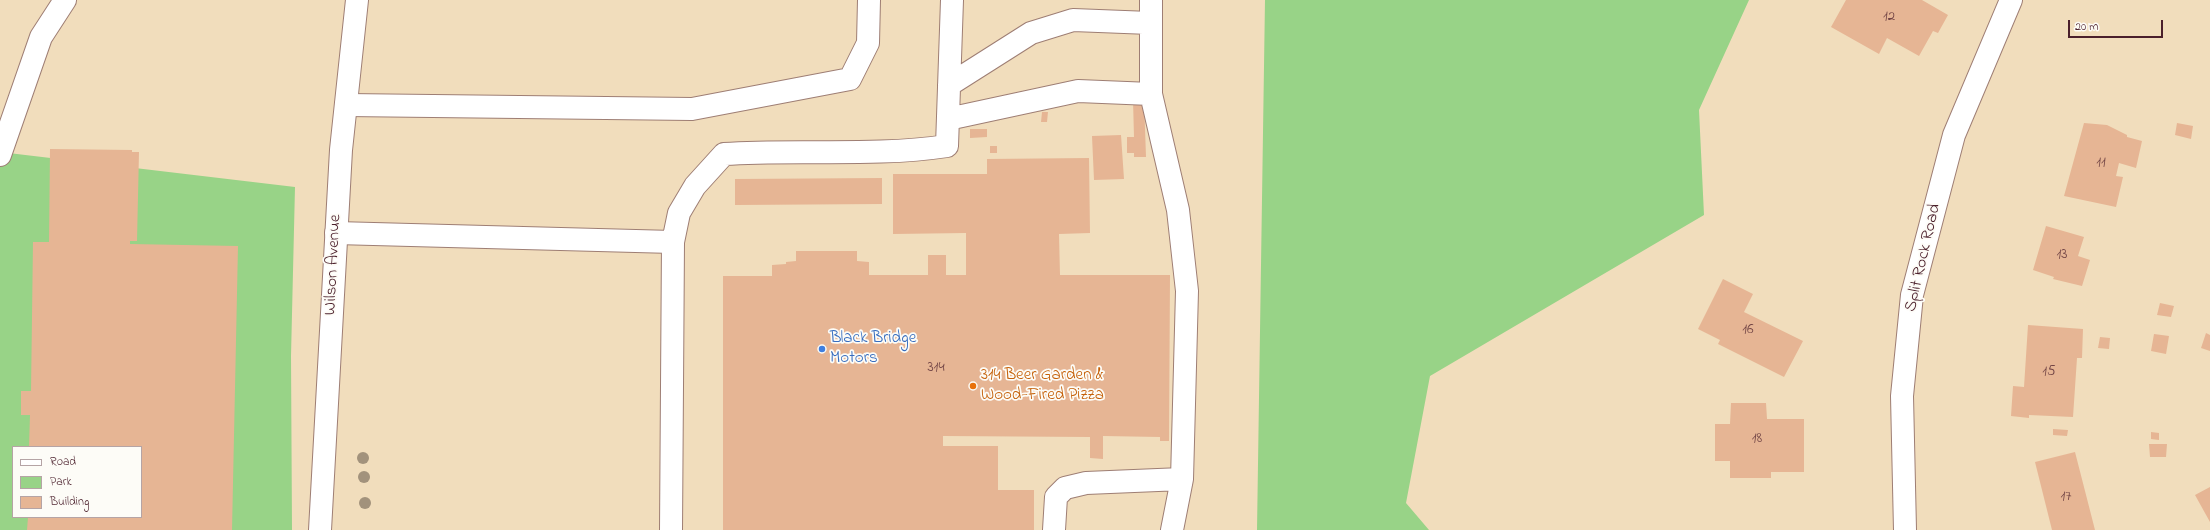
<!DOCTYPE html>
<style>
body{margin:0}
#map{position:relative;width:2210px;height:530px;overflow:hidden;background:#f1ddbc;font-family:"Indie Flower",sans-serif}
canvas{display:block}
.legend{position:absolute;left:12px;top:446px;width:130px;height:72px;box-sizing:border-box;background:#fdfcf7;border:1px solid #b5a4a5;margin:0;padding:5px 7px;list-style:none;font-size:12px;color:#4a1f2b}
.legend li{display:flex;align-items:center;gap:8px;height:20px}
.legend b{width:20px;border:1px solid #b5a4a5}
.scale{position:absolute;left:2068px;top:20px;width:95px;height:18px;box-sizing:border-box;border:2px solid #4a1f2b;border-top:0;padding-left:5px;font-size:12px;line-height:14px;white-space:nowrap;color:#4a1f2b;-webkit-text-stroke:3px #fdfcf7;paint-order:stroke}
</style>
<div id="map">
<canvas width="2210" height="530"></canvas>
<ul class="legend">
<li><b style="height:5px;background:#fff"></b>Road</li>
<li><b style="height:11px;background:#98d387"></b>Park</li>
<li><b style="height:11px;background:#e6b594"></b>Building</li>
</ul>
<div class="scale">20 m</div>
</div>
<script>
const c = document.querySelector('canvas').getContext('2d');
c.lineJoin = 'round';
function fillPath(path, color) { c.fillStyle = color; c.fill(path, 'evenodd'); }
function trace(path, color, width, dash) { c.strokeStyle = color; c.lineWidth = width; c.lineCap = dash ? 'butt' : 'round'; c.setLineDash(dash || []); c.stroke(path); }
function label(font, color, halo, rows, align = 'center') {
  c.font = font + ' "Indie Flower",sans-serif'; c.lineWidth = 3.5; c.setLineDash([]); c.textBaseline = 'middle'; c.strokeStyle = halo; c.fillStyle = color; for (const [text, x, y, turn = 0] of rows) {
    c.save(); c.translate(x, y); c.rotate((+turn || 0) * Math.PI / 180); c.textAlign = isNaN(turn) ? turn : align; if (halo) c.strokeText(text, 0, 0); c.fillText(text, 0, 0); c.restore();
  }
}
fillPath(new Path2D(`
 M 1265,0 L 1749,0 L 1699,110 L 1704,215 L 1430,376 L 1406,503 L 1429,530 L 1257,530 Z
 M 0,152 L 295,187 L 291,356 L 292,530 L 0,530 ZM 13,447 L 141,447 L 141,517 L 13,517 Z`), '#98d387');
fillPath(new Path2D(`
 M 1846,0 L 1922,0 L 1948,15 L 1938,33 L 1933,31 L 1919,56 L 1887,38 L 1879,54 L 1831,27 Z
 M 1144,99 L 1146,157 L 1134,157 L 1134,153 L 1127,153 L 1127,137 L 1134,137 L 1133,100 Z
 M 1042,112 L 1048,112 L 1047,122 L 1041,122 Z
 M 2084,123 L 2107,125 L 2127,135 L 2127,137 L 2142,141 L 2136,168 L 2119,163 L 2116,176 L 2123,177 L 2116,207 L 2064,196 Z
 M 2177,123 L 2193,126 L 2191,139 L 2175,135 Z
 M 970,129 L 987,129 L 987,137 L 970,138 Z
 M 1121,135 L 1124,179 L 1094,180 L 1092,136 Z
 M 990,146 L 997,146 L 997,153 L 990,153 Z
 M 50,149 L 132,150 L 132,152 L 139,152 L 137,241 L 130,241 L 130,244 L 238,246 L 232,530 L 27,530 L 28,517 L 141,517 L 141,447 L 29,447 L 30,415 L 21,415 L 21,391 L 31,391 L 33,242 L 49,242 Z
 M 1089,158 L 1090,233 L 1059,234 L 1060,275 L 1170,275 L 1169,441 L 1160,441 L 1160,437 L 1103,436 L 1103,459 L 1090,458 L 1090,437 L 943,436 L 943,446 L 998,446 L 998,490 L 1034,490 L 1034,530 L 723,530 L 723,276 L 772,276 L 772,265 L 786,264 L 786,262 L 796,261 L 796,251 L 857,251 L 857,261 L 869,262 L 869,275 L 928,275 L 928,255 L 946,255 L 946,275 L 966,275 L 966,233 L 893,234 L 893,174 L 987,174 L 987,159 Z
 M 882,178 L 882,204 L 735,205 L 735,179 Z
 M 2046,226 L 2084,237 L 2078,256 L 2090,260 L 2082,286 L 2053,279 L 2054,277 L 2033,270 Z
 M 1723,279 L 1753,294 L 1744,312 L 1803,341 L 1784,377 L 1718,344 L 1720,340 L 1698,329 Z
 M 2160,303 L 2174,306 L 2171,317 L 2157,315 Z
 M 2028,325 L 2083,329 L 2082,358 L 2077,358 L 2073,417 L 2029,415 L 2029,418 L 2011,416 L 2013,386 L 2024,387 Z
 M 2206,333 L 2210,335 L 2210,351 L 2201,348 Z
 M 2154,334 L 2169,336 L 2166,354 L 2151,351 Z
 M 2100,337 L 2110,338 L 2109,349 L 2098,348 Z
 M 1731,403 L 1766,403 L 1767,419 L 1804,419 L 1804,472 L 1771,472 L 1771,478 L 1730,478 L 1730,461 L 1715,461 L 1715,424 L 1730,424 Z
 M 2053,429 L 2068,430 L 2067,436 L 2053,435 Z
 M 2151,432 L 2159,433 L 2159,440 L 2151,439 Z
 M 2149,444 L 2167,444 L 2166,457 L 2150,457 Z
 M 2075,452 L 2095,530 L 2052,530 L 2035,462 Z
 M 2210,487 L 2210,522 L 2195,495 Z`), '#e6b594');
const minor = new Path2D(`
 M 1151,0 L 1151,94 L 1178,210 L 1187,291 L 1182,479 L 1172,530
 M 949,85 L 1031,33 L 1073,20 L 1150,23
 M 346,105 L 692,109 L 850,79 L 868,43 L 869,0
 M 948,119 L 1078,91 L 1151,94
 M 0,155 L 41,37 L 65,0
 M 336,233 L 673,242
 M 671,530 L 673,242 L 679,213 L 695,186 L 724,154 C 798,149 873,157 947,146 L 952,0
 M 1054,530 L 1056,497 L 1065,488 L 1086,483 L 1182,479
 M 1905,530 L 1902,396 L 1912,295 L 1954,135 L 2011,0`);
const major = new Path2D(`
 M 320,530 L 341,150 L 357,0`);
trace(minor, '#9e7e74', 24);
trace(major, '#9e7e74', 24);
trace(minor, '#fff', 22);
trace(major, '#fff', 22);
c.fillStyle = '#a2927c';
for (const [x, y] of [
 [363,458],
 [364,477],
 [365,503]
]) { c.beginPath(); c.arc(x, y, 6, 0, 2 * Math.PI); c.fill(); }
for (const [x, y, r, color] of [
 [822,349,4,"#3f7fe0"],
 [973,386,4,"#e8710a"]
]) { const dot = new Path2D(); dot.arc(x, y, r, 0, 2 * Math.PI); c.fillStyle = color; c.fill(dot); trace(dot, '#fdfcf7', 1.5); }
label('15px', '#714445', null, [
 ["12",1889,18],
 ["11",2101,164],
 ["13",2062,256],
 ["16",1748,331],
 ["314",936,369],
 ["15",2049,373],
 ["18",1757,440],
 ["17",2066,498]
]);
label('17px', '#4a1f2b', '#fdfcf7', [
 ["Split Rock Road",1924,258,-77],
 ["Wilson Avenue",334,265,-87]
]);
label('17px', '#366cbe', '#fdfcf7', [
 ["Black Bridge",830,339],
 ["Motors",830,359]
], 'left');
label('17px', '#c56008', '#fdfcf7', [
 ["314 Beer Garden &",981,376],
 ["Wood-Fired Pizza",981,396]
], 'left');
</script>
